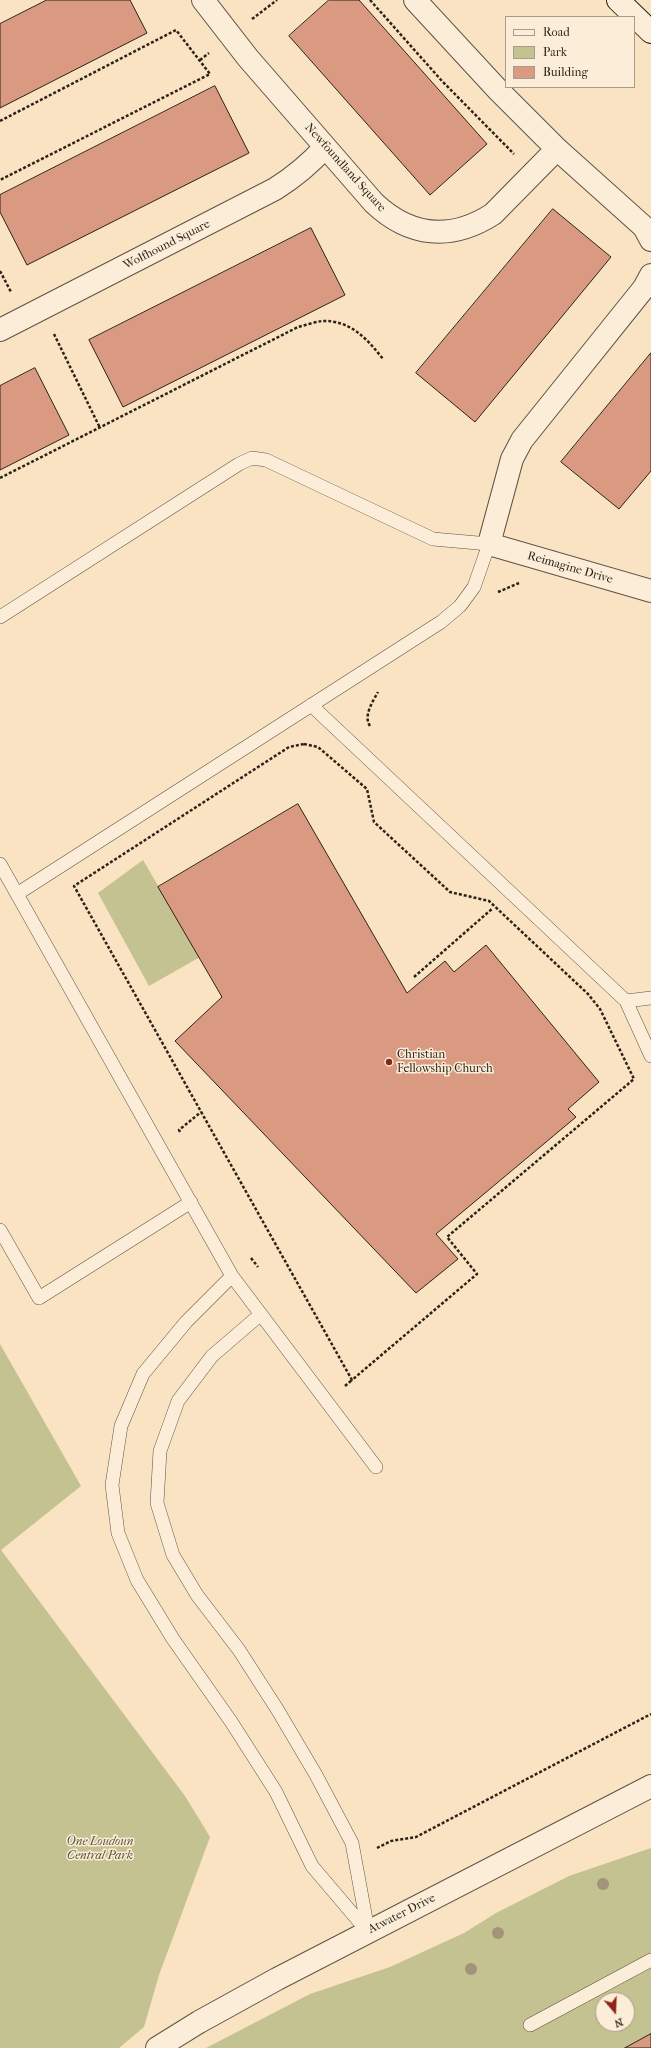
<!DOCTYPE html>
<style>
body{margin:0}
#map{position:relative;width:651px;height:2048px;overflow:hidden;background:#f9e3c3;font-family:"IM FELL French Canon",serif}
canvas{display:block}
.legend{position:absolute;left:505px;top:16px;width:130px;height:72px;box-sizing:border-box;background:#fbedd8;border:1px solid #a89c8b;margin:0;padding:5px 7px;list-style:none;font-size:12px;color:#2b2318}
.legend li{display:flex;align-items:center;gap:8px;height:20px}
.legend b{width:20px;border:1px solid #a89c8b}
.north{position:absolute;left:595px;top:1992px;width:40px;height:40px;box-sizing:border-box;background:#fbedd8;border:1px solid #a89c8b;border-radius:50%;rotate:161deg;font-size:11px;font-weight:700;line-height:16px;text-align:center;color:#2b2318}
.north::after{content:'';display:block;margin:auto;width:14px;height:18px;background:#8f2418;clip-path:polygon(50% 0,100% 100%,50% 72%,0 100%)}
</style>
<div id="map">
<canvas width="651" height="2048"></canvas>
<ul class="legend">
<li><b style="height:5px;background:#fbedd8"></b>Road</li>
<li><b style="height:11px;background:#c3c290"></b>Park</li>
<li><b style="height:11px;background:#da9981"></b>Building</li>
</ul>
<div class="north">N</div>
</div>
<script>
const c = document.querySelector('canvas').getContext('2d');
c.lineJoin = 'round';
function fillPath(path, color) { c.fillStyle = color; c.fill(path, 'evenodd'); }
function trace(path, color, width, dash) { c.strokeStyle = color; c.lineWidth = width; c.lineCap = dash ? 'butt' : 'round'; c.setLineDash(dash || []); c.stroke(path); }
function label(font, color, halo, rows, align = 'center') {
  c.font = font + ' "IM FELL French Canon",serif'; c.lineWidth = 3; c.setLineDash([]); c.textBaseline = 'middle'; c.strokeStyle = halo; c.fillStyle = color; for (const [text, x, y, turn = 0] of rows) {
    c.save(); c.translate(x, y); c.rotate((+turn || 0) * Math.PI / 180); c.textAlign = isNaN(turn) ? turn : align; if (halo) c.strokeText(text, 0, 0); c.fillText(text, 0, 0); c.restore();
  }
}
fillPath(new Path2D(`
 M 143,860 L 200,957 L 149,986 L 98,893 Z
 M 0,1344 L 81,1486 L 1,1550 L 185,1796 L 210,1837 L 159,1975 L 144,2027 L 119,2048 L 0,2048 Z
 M 651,1848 L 651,2048 L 206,2048 L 310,1994 L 390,1967 L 464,1933 L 496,1913 L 569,1876 ZM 603,2000 L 627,2000 L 627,2024 L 603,2024 Z`), '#c3c290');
const building = new Path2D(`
 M 47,0 L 130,0 L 147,33 L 0,108 L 0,24 Z
 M 329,0 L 359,0 L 487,144 L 430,195 L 289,36 Z
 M 215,86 L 249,153 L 27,265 L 0,212 L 0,195 Z
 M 553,209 L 611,257 L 475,422 L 416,373 Z
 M 311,228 L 345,295 L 123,407 L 89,340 Z
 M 651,353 L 651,471 L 619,509 L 561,462 Z
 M 35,368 L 69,435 L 0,470 L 0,386 Z
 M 298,804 L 407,993 L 445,961 L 454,972 L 486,945 L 599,1082 L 568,1109 L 576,1117 L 436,1234 L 458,1259 L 416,1293 L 175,1041 L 222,997 L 158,887 Z
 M 651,2034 L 651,2048 L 625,2048 Z`);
fillPath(building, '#da9981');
trace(building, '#2b2318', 1);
const service = new Path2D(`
 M 0,617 L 239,464 L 252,458 L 266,460 L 433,539 L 489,544 L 474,587 L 460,606 L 441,622 L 17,894
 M 311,705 L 626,1001 L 651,998
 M 0,864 L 232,1276 L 376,1467
 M 626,1001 L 651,1056
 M 0,1230 L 39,1298 L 191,1202
 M 232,1276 L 186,1322 L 143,1374 L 121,1426 L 112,1485 L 118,1533 L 137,1580 L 173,1639 L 232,1723 L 276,1792 L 312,1866 L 368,1932
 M 261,1314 L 212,1356 L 178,1401 L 160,1451 L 157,1503 L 173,1555 L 197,1595 L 239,1650 L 277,1709 L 316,1775 L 352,1843 L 368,1930
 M 530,2025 L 651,1960`);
const minor = new Path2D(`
 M 203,0 L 248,58 L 374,203 C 410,237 451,241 493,214 L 557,149
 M 415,0 L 499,91 L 557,149 L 644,227 L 651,240
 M 651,275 L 644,288 L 522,440 L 512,459 L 489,544 L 651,591
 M 0,330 L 275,189 C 294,177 310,164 325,147`);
const tertiary = new Path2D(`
 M 157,2048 L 199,2022 L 277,1979 L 651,1786`);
const secondary = new Path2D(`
 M 618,0 L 651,32`);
trace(service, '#5e5343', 14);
trace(minor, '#5e5343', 24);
trace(tertiary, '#5e5343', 24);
trace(secondary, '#2b2318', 24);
trace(new Path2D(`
 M 370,0 L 442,81 L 514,154
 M 252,19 L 277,0
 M 200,60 L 209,53
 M 0,121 L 176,30 L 210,74 L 0,180
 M 0,271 L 11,292
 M 54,334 L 100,428
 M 0,478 L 298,327 C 306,325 315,322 322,321 C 351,320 367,339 383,359
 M 498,592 L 519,583
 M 370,726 C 363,716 373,701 378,692
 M 304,744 L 318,747 L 367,789 L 374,822 L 450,892 L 489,901 L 588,994 L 600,1009 L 634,1079 L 447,1237 L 477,1274 L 352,1380 L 74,886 L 289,747 Z
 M 414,977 L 493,908
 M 180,1132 L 179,1130 L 201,1112
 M 251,1258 L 258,1267
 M 345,1386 L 352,1380
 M 377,1848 L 391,1841 L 416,1837 L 651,1714`), '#2b2318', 2.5, [3, 2]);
trace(service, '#fbedd8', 13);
trace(minor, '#fbedd8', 22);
trace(tertiary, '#fbedd8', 22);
trace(secondary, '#fbedd8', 22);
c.fillStyle = '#a19479';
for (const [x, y] of [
 [603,1884],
 [498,1933],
 [471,1969]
]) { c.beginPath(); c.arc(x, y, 6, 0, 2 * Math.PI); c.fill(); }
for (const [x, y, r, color] of [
 [389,1062,4,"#8f2418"]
]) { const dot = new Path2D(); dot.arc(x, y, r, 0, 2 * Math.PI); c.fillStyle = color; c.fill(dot); trace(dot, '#fbedd8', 1.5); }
label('12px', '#2b2318', '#fbedd8', [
 ["Newfoundland Square",345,168,48],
 ["Wolfhound Square",167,245,-27],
 ["Reimagine Drive",570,568,16],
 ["Atwater Drive",402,1914,-27]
]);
label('12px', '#2b2318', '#fbedd8', [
 ["Christian",397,1055],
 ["Fellowship Church",397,1069]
], 'left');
label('italic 12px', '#59533c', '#fbedd8', [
 ["One Loudoun",100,1842],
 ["Central Park",100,1856]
]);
</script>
